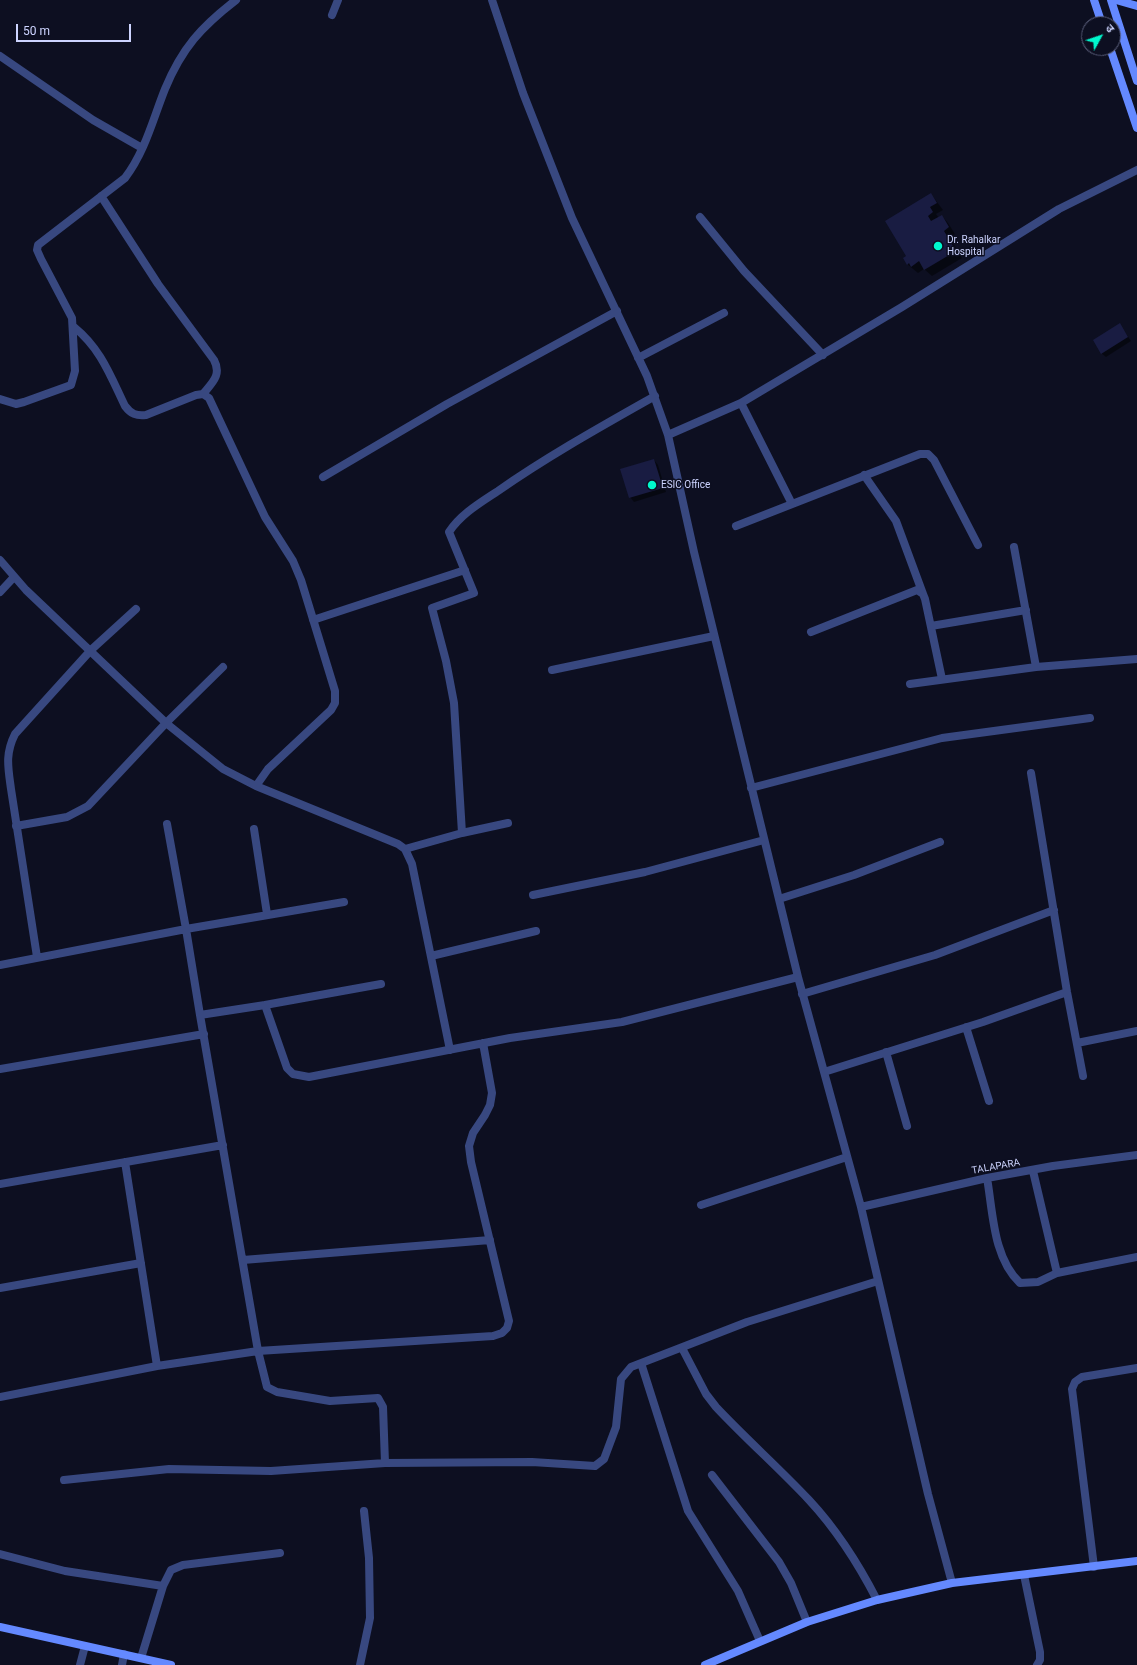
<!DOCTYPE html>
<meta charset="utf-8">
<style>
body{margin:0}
#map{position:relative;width:1137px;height:1665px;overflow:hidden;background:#0d0f21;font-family:Roboto,"Noto Sans Devanagari",sans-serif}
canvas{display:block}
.north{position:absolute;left:1081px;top:16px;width:40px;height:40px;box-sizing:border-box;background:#0d0f21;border:1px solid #5a5e7a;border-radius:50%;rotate:50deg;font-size:11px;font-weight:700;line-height:16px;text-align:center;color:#cdd4ff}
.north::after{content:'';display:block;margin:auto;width:14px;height:18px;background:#00f8ce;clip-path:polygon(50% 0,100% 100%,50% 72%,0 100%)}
.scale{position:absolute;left:16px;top:24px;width:115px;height:18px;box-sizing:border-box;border:2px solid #cdd4ff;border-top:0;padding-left:5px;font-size:12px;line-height:14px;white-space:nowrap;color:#cdd4ff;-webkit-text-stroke:3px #0d0f21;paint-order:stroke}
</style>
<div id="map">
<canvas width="1137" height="1665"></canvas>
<div class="north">उ</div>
<div class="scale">50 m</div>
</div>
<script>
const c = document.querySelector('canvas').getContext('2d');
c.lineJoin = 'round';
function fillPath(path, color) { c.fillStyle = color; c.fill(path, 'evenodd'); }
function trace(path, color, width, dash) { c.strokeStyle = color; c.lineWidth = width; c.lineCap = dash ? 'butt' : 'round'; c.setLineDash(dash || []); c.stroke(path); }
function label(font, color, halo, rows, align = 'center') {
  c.font = font + ' Roboto,sans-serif'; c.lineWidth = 3; c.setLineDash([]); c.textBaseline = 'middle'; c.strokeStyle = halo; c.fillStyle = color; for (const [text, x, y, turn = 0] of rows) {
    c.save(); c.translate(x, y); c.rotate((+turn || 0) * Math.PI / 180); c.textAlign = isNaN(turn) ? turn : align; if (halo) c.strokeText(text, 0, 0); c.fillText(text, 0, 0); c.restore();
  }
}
fillPath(new Path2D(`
 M 931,194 L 943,210 L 936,214 L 939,218 L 942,216 L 948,223 L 955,234 L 950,238 L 962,258 L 932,276 L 924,269 L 918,273 L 907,264 L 908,256 Z
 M 1120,325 L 1131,341 L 1106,357 L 1101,353 Z
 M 654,460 L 658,465 L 666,492 L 634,502 L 630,497 Z`), '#0007');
fillPath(new Path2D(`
 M 931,193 L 937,203 L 930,207 L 933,212 L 928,216 L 931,221 L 942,215 L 949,227 L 944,231 L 956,251 L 924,270 L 919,261 L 911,267 L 909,263 L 907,265 L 903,258 L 906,256 L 885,221 Z
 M 1120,323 L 1128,337 L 1101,354 L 1093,340 Z
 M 654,459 L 663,488 L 629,498 L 620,469 Z`), '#191c42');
trace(new Path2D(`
 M 492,0 L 523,93 L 572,218 L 647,376 L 668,435 L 694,552 L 798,977
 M 332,15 L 338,0
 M 0,56 L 93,120 L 142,148
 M 101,196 L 158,284 L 214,360 C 222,375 212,383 203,394
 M 700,217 L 744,271 L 823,355
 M 74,327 C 101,349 110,375 125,406 C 131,414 136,416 146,415 L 196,395 L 203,394 L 209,398 L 265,517 L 293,561 L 301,580 L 335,691 L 335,703 L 331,710 L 268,769 L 256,786
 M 638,358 L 724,313
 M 0,399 L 16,404 L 24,402 L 71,385 L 75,371 L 72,318 L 41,259 L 37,250 L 38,245 L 125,178 C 145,152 153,119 165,89 C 182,48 201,27 236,0
 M 741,403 L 792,504
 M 668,435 L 741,403 L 902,307 L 1059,209 L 1137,170
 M 864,475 L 896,521 L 923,594
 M 323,477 L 447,404 L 617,311
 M 736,526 L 920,454 L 928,454 L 934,460 L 978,545
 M 1014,547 L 1036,667
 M 0,560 L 26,590 L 166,723 L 223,769 L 256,786 L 398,844 L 405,849 L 412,864 L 450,1050
 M 0,592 L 14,577
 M 313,620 L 465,570
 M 931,626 L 1026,610
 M 811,632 L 917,590 L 923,594 L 925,599 L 942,679
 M 552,670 L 714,636
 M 910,684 L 1036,667 L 1137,659
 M 1031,773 L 1067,992 L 1083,1076
 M 751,788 L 942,738 L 1090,718
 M 16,826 L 67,817 L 88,806 L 166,723 L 223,667
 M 254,829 L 267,914
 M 462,833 L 454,703 L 446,661 L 432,608 L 474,593 L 449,532 C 461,514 480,503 498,491 C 548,456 602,426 655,396
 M 405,849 L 462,833 L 508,823
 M 533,895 L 645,872 L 764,840
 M 779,899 L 854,875 L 940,842
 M 344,902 L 186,929 L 200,1015 L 265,1005 L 287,1068 L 293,1074 L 309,1077 L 510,1038 L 622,1022 L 798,977 L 861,1207 L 928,1494 L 952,1583
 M 431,956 L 536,931
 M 37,957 L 11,789 C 8,767 5,754 15,734 L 91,650 L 136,609
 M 0,965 L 186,929 L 167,824
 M 802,994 L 935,955 L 1054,910
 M 265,1005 L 381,984
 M 200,1015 L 258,1351 L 267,1387 L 277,1392 L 330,1401 L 378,1398 L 383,1407 L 385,1463
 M 966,1027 L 989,1101
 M 1077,1043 L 1137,1031
 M 886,1052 L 907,1126
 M 0,1069 L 204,1034
 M 824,1072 L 983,1022 L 1067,992
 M 125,1162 L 157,1366
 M 1033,1171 L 1057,1273
 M 987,1178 C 993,1212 993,1258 1020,1283 L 1038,1282 L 1057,1273 L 1137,1257
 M 0,1184 L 223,1145
 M 701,1205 L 847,1157
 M 861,1207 L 987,1178 L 1053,1166 L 1137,1155
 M 243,1260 L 490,1240
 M 0,1288 L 141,1263
 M 682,1348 L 706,1394 L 716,1407 C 746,1439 779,1468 809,1500 C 836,1529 859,1565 877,1600
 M 641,1363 L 688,1511 L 738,1591 L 760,1641
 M 0,1397 L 157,1366 L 258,1351 L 493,1336 L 502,1333 L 507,1328 L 509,1321 L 471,1162 L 469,1146 L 473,1133 L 485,1115 L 490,1105 L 492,1093 L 483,1043
 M 712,1475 L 779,1562 L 791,1583 L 807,1622
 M 64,1480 L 169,1469 L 271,1471 L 385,1463 L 532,1462 L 595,1466 L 604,1459 L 616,1427 L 621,1379 L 631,1367 L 747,1322 L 878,1281
 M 0,1554 L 65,1571 L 163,1586
 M 1094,1567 L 1072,1389 L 1075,1382 L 1082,1377 L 1137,1368
 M 1024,1575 L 1040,1652 L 1040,1660 L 1037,1665
 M 141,1658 L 163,1586 L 171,1570 L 183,1565 L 280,1553
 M 80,1665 L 85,1646
 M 122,1665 L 124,1654
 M 360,1665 L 370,1618 L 369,1558 L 364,1511`), '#384880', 8);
trace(new Path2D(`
 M 1094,0 L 1102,24
 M 1111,0 L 1137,81
 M 1116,0 L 1137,6
 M 1110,48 L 1137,128
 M 0,1627 L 171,1665
 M 705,1665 L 807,1622 L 877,1600 L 952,1583 L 1137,1561`), '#6489ff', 8);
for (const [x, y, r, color] of [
 [938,246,5,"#00f8ce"],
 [652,485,5,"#00f8ce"]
]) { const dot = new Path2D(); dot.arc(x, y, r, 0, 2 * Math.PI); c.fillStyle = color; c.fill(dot); trace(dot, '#0d0f21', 1.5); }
label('10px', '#cdd4ff', '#0d0f21', [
 ["Dr. Rahalkar",947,240],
 ["Hospital",947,252],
 ["ESIC Office",661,485]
], 'left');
label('10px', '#cdd4ff', '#0d0f21', [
 ["TALAPARA",996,1167,-10]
]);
</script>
